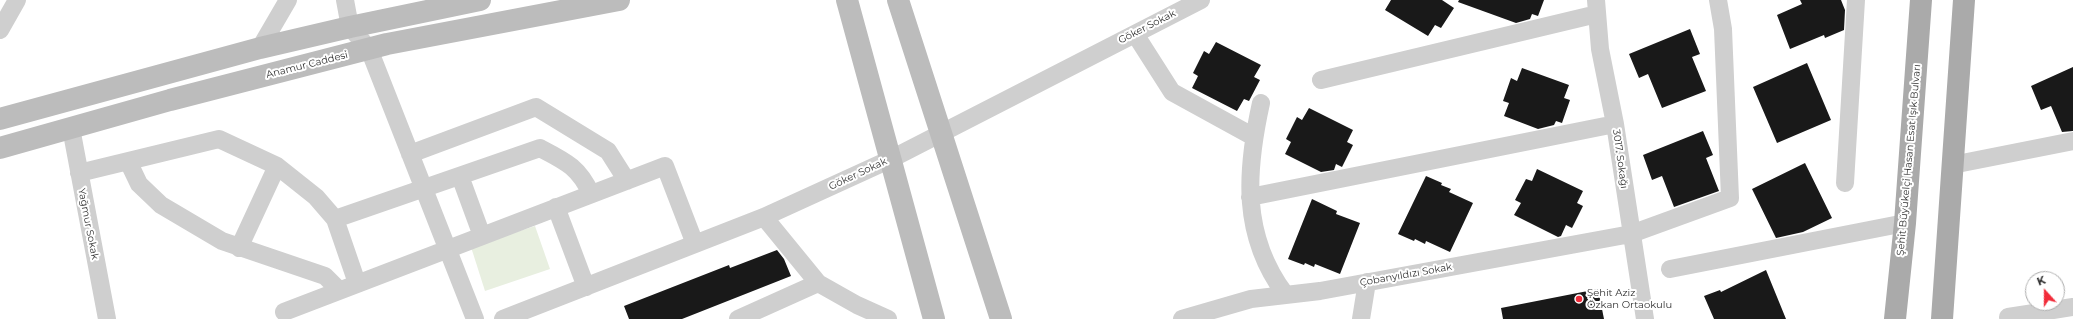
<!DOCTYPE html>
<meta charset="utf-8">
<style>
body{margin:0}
#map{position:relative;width:2073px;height:319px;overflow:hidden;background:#fff;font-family:Montserrat,sans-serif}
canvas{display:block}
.north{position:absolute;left:2025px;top:271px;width:40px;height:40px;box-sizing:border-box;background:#fff;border:1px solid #adadad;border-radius:50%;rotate:339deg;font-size:11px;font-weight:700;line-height:16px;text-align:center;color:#323232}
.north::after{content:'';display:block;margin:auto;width:14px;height:18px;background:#f12c3a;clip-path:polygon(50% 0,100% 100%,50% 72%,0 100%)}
</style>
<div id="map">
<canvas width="2073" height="319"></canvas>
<div class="north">K</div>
</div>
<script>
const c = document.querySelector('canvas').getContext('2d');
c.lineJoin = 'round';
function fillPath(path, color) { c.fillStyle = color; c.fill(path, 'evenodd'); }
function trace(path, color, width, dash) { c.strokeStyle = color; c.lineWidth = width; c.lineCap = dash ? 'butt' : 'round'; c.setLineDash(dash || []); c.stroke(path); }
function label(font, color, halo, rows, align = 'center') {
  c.font = font + ' Montserrat,sans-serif'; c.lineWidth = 4; c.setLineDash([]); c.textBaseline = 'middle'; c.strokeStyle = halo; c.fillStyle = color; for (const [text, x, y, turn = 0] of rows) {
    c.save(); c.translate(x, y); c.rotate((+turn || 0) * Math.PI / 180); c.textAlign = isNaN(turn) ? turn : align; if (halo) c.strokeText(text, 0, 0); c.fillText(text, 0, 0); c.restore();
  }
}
fillPath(new Path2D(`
 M 535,226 L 550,269 L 485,291 L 471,247 Z`), '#e8efe0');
fillPath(new Path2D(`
 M 1391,0 L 1442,0 L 1454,8 L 1441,28 L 1435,25 L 1428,36 L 1385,10 Z
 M 1459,0 L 1544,0 L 1538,16 L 1532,14 L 1530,19 L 1516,23 L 1458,2 Z
 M 1800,0 L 1841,0 L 1845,10 L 1844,30 L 1825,38 L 1824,35 L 1790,49 L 1777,15 L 1802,4 Z
 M 1690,29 L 1700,54 L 1692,57 L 1706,91 L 1662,108 L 1648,74 L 1639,78 L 1629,54 Z
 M 1216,42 L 1261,65 L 1254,77 L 1260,80 L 1249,101 L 1244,99 L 1237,111 L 1192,88 L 1198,76 L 1193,73 L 1204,51 L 1209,54 Z
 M 1807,63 L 1831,120 L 1777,143 L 1753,87 Z
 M 2073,67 L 2073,131 L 2062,132 L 2051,106 L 2041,110 L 2031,86 Z
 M 1522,68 L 1569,85 L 1564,98 L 1570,100 L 1562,123 L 1556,121 L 1554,125 L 1538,129 L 1504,116 L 1509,103 L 1503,101 L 1511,78 L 1517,81 Z
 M 1309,108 L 1353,130 L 1347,142 L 1353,145 L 1342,167 L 1336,164 L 1334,170 L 1321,172 L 1285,154 L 1291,142 L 1286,139 L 1297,117 L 1302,120 Z
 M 1703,131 L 1713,155 L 1706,158 L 1719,191 L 1674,207 L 1662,176 L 1652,180 L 1643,155 Z
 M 1805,163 L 1832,218 L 1803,232 L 1776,238 L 1752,189 Z
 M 1537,169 L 1583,191 L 1577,203 L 1583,206 L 1572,228 L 1566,225 L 1561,236 L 1558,237 L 1514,215 L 1521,203 L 1515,200 L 1526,179 L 1532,181 Z
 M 1426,176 L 1442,183 L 1441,185 L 1451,189 L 1449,192 L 1473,203 L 1450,252 L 1426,241 L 1425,244 L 1415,239 L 1414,241 L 1398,234 Z
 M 1312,199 L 1337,211 L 1336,214 L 1360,223 L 1340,274 L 1315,264 L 1314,267 L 1305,263 L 1304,265 L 1288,259 Z
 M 777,250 L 784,259 L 791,276 L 682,319 L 629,319 L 624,306 L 729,265 L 730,268 Z
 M 1766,270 L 1786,319 L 1714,319 L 1704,296 L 1720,290 L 1721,292 Z
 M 1598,289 L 1604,319 L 1503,319 L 1501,308 Z`), '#191919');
trace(new Path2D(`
 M 345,0 L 350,27 L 369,49 L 475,319
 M 1596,0 L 1600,49 L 1615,124 L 1645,319
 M 0,30 L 17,0
 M 1135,34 L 1172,92 L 1254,137
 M 260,48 L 288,0
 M 1321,80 L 1597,14
 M 1261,103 C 1246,171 1241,235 1285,294
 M 71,128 L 107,319
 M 410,154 L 536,107 L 608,151 L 627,181
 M 128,161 L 139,184 L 161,205 L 222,241 L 325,276 L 339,290
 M 1952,165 L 2073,141
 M 79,173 L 219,139 L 277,166 L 316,197 L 335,219 L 540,148 C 565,161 579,167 591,194
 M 460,176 L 482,236
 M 1845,183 L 1856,0
 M 1250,197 L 1615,124
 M 556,207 L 586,287
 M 764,217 L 818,283 L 857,305 L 888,319
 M 335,219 L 357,283
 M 239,248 L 277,166
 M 1670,269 L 1905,223
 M 284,312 L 665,166 L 695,244
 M 2008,317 L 2073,307
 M 503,319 L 764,217 L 891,159 L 1201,0
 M 738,319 L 818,283
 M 1182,319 L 1251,299 L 1320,291 L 1631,234 L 1730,198 L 1723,29 L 1718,0
 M 1361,319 L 1367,282`), '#cfcfcf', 18);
trace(new Path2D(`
 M 847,0 L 934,319
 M 898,0 L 1001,319
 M 0,119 L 260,48 L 350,27 L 480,0
 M 0,148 L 170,100 L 387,44 L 619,0`), '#bcbcbc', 22);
trace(new Path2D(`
 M 1895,319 L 1905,223 L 1921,0
 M 1942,319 L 1964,0`), '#aaa', 22);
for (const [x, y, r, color] of [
 [1579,299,4,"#f12c3a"]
]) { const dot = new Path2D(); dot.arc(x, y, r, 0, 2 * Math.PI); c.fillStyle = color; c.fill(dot); trace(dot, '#fff', 1.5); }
label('10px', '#323232', '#fff', [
 ["Göker Sokak",1147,27,-27],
 ["Anamur Caddesi",307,65,-14],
 ["3017. Sokağı",1620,159,82],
 ["Şehit Büyükelçi Hasan Esat Işık Bulvarı",1909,160,-85],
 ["Göker Sokak",858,174,-25],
 ["Yağmur Sokak",88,224,79],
 ["Çobanyıldızı Sokak",1406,275,-10]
]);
label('10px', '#323232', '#fff', [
 ["Şehit Aziz",1587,293],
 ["Özkan Ortaokulu",1587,305]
], 'left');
</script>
